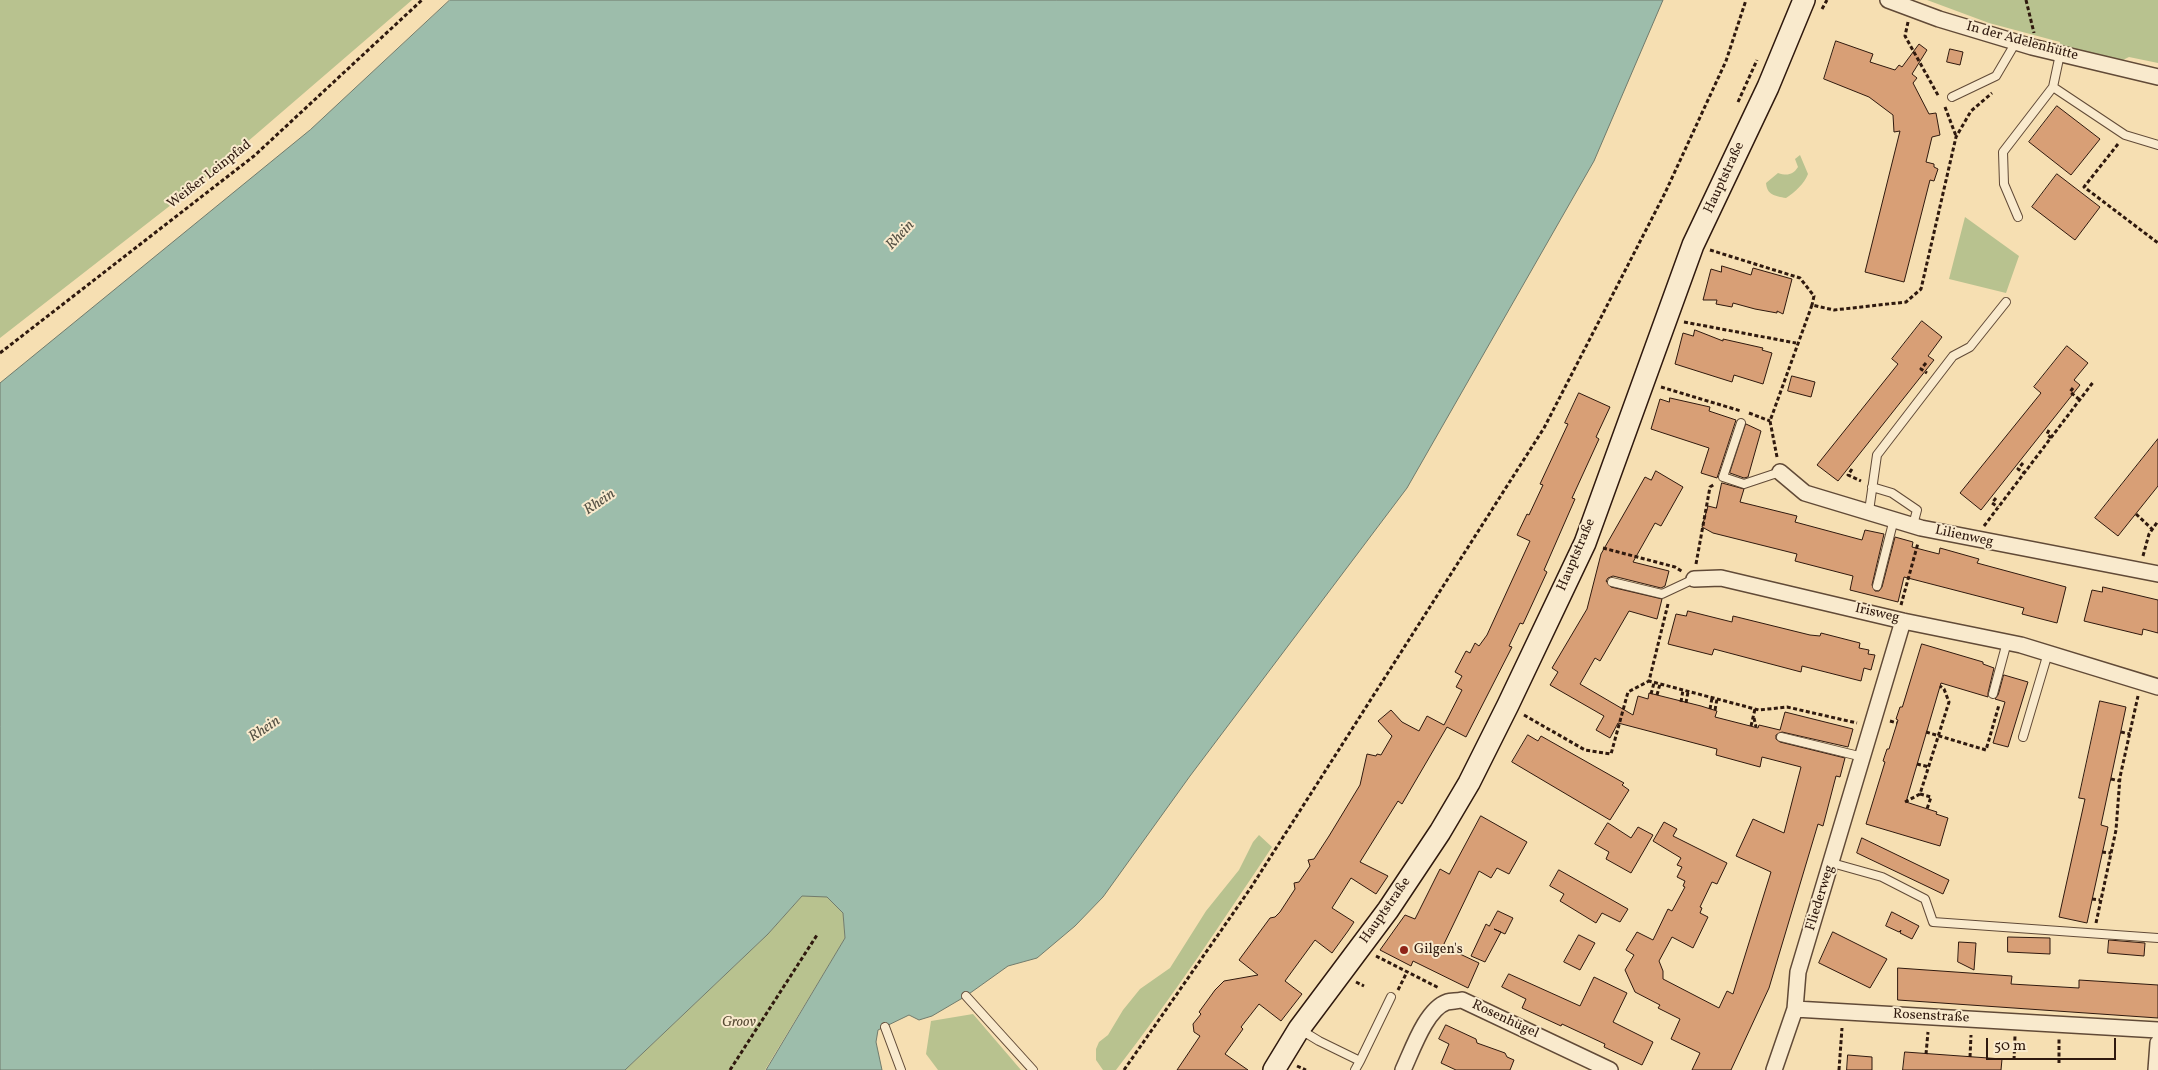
<!DOCTYPE html>
<meta charset="utf-8">
<style>
body{margin:0}
#map{position:relative;width:2158px;height:1070px;overflow:hidden;background:#f6dfb2;font-family:Vollkorn,serif}
canvas{display:block}
.scale{position:absolute;left:1986px;top:1038px;width:130px;height:22px;box-sizing:border-box;border:2px solid #2f190e;border-top:0;padding-left:6px;font-size:15px;line-height:18px;white-space:nowrap;color:#2f190e;-webkit-text-stroke:4px #f9eacd;paint-order:stroke}
</style>
<div id="map">
<canvas width="2158" height="1070"></canvas>
<div class="scale">50 m</div>
</div>
<script>
const c = document.querySelector('canvas').getContext('2d');
c.lineJoin = 'round';
function fillPath(path, color) { c.fillStyle = color; c.fill(path, 'evenodd'); }
function trace(path, color, width, dash) { c.strokeStyle = color; c.lineWidth = width; c.lineCap = dash ? 'butt' : 'round'; c.setLineDash(dash || []); c.stroke(path); }
function label(font, color, halo, rows, align = 'center') {
  c.font = font + ' Vollkorn,serif'; c.lineWidth = 4; c.setLineDash([]); c.textBaseline = 'middle'; c.strokeStyle = halo; c.fillStyle = color; for (const [text, x, y, turn = 0] of rows) {
    c.save(); c.translate(x, y); c.rotate((+turn || 0) * Math.PI / 180); c.textAlign = isNaN(turn) ? turn : align; if (halo) c.strokeText(text, 0, 0); c.fillText(text, 0, 0); c.restore();
  }
}
fillPath(new Path2D(`
 M 0,0 L 412,0 L 203,180 L 0,338 Z
 M 1927,0 L 2158,0 L 2158,63 L 2129,57 L 2121,61 L 2059,46 L 2060,42 L 1989,23 Z
 M 1800,155 L 1808,174 C 1804,184 1795,192 1786,198 C 1775,196 1767,195 1766,183 L 1778,173 C 1787,176 1793,175 1798,167 L 1795,159 Z
 M 1965,217 L 2019,256 L 2006,293 L 1949,279 Z
 M 1259,835 L 1272,847 C 1222,922 1172,998 1116,1070 L 1103,1070 L 1096,1060 L 1096,1049 L 1099,1042 L 1108,1035 L 1123,1010 L 1140,989 L 1170,968 L 1206,911 L 1239,870 L 1253,842 Z
 M 802,896 L 827,896 L 843,913 L 845,938 L 765,1070 L 625,1070 L 768,934 Z
 M 973,1014 L 1021,1070 L 938,1070 L 926,1054 L 931,1021 Z`), '#b8c28f');
const water = new Path2D(`
 M 450,0 L 1663,0 L 1594,161 L 1407,488 L 1190,776 L 1103,897 L 1075,926 L 1037,958 L 1008,966 L 966,996 L 932,1016 L 919,1020 L 909,1015 L 878,1030 L 876,1042 L 882,1070 L 766,1070 L 845,938 L 843,913 L 827,897 L 802,896 L 768,934 L 625,1070 L 0,1070 L 0,383 L 310,130 Z`);
fillPath(water, '#9dbdab');
trace(water, '#717b6c', 1);
const building = new Path2D(`
 M 1836,41 L 1873,54 L 1870,62 L 1895,70 L 1899,65 L 1902,67 L 1919,44 L 1927,50 L 1912,74 L 1917,78 L 1913,83 L 1929,114 L 1936,113 L 1940,135 L 1932,137 L 1926,162 L 1934,164 L 1934,167 L 1938,169 L 1934,181 L 1930,180 L 1904,282 L 1865,272 L 1900,131 L 1894,132 L 1893,115 L 1869,97 L 1824,79 Z
 M 1950,49 L 1963,52 L 1960,65 L 1947,62 Z
 M 2057,106 L 2100,139 L 2071,175 L 2029,142 Z
 M 2057,174 L 2100,207 L 2075,240 L 2032,207 Z
 M 1722,266 L 1751,275 L 1753,268 L 1792,279 L 1783,314 L 1777,311 L 1777,313 L 1755,309 L 1733,303 L 1732,307 L 1716,304 L 1717,300 L 1703,300 L 1711,269 L 1721,272 Z
 M 1922,321 L 1942,337 L 1928,356 L 1934,360 L 1838,481 L 1817,465 L 1898,364 L 1892,359 Z
 M 1695,330 L 1723,341 L 1723,339 L 1763,348 L 1762,350 L 1772,353 L 1763,384 L 1734,375 L 1732,382 L 1675,364 L 1683,333 L 1693,336 Z
 M 2067,346 L 2088,363 L 2074,380 L 2080,385 L 1981,510 L 1960,493 L 2041,393 L 2034,387 Z
 M 1792,376 L 1815,382 L 1811,397 L 1788,391 Z
 M 1579,393 L 1610,407 L 1596,437 L 1599,439 L 1572,498 L 1575,499 L 1544,570 L 1547,572 L 1523,624 L 1520,623 L 1509,646 L 1512,647 L 1466,737 L 1447,727 L 1402,804 L 1398,801 L 1360,862 L 1388,876 L 1376,894 L 1351,878 L 1332,908 L 1354,922 L 1348,931 L 1332,953 L 1315,940 L 1285,981 L 1302,994 L 1281,1021 L 1259,1004 L 1241,1027 L 1243,1029 L 1225,1054 L 1248,1070 L 1177,1070 L 1200,1036 L 1194,1032 L 1193,1024 L 1201,1014 L 1199,1012 L 1215,990 L 1224,981 L 1258,975 L 1239,960 L 1270,918 L 1275,917 L 1280,912 L 1295,889 L 1294,883 L 1299,882 L 1310,866 L 1308,860 L 1314,859 L 1329,836 L 1360,785 L 1367,754 L 1376,756 L 1377,754 L 1381,755 L 1392,736 L 1378,721 L 1391,710 L 1402,722 L 1419,731 L 1427,716 L 1444,725 L 1462,690 L 1456,687 L 1462,676 L 1455,672 L 1466,651 L 1470,653 L 1475,643 L 1479,646 L 1487,635 L 1530,541 L 1517,535 L 1527,514 L 1529,515 L 1543,485 L 1540,484 L 1568,424 L 1565,423 Z
 M 1670,398 L 1710,407 L 1709,411 L 1736,420 L 1717,478 L 1701,473 L 1709,448 L 1651,429 L 1660,399 L 1669,402 Z
 M 1746,424 L 1761,431 L 1748,477 L 1744,478 L 1730,473 Z
 M 2158,439 L 2158,486 L 2118,536 L 2095,518 Z
 M 1656,471 L 1683,487 L 1661,526 L 1655,523 L 1633,562 L 1669,571 L 1665,586 L 1661,588 L 1613,576 L 1608,578 L 1606,581 L 1611,587 L 1662,599 L 1657,619 L 1629,611 L 1600,661 L 1595,658 L 1580,684 L 1633,715 L 1638,696 L 1648,699 L 1649,693 L 1701,706 L 1717,711 L 1715,717 L 1758,728 L 1759,725 L 1780,730 L 1785,712 L 1853,729 L 1848,747 L 1782,732 L 1776,735 L 1776,739 L 1780,742 L 1845,758 L 1840,777 L 1836,776 L 1823,826 L 1818,824 L 1769,988 L 1731,1070 L 1692,1070 L 1700,1053 L 1671,1039 L 1680,1019 L 1658,1008 L 1660,1005 L 1635,992 L 1625,970 L 1634,955 L 1626,950 L 1637,932 L 1653,940 L 1668,909 L 1672,911 L 1685,887 L 1683,886 L 1685,881 L 1677,877 L 1682,867 L 1677,865 L 1681,858 L 1653,841 L 1664,822 L 1677,829 L 1673,836 L 1727,863 L 1717,884 L 1712,882 L 1700,907 L 1702,908 L 1700,913 L 1708,917 L 1693,948 L 1672,937 L 1659,961 L 1663,971 L 1663,979 L 1719,1008 L 1727,991 L 1733,994 L 1771,872 L 1736,856 L 1753,819 L 1784,833 L 1801,767 L 1762,757 L 1760,767 L 1716,755 L 1717,749 L 1618,723 L 1610,738 L 1596,730 L 1604,716 L 1550,685 L 1558,672 L 1552,668 L 1587,609 L 1601,554 L 1645,477 L 1651,480 Z
 M 1722,483 L 1744,489 L 1740,502 L 1797,516 L 1795,522 L 1862,540 L 1865,530 L 1884,534 L 1872,585 L 1875,591 L 1879,591 L 1882,587 L 1895,537 L 1913,542 L 1912,547 L 1939,554 L 1940,548 L 1979,559 L 1977,563 L 2066,587 L 2057,623 L 2022,614 L 2024,608 L 1904,577 L 1898,602 L 1850,590 L 1853,576 L 1795,561 L 1797,554 L 1713,533 L 1702,527 L 1708,506 L 1716,508 Z
 M 2103,587 L 2158,600 L 2158,633 L 2143,629 L 2142,635 L 2084,621 L 2092,590 L 2102,592 Z
 M 1688,611 L 1732,622 L 1733,616 L 1810,635 L 1820,636 L 1821,633 L 1860,643 L 1859,648 L 1869,650 L 1868,654 L 1875,655 L 1871,670 L 1864,668 L 1861,681 L 1802,666 L 1801,672 L 1714,649 L 1712,655 L 1668,644 L 1676,614 L 1686,616 Z
 M 1922,644 L 1983,662 L 1983,664 L 1994,668 L 1988,693 L 1988,697 L 1941,683 L 1906,802 L 1937,812 L 1936,814 L 1948,818 L 1940,846 L 1866,824 L 1885,762 L 1883,761 L 1887,749 L 1889,749 L 1898,720 L 1896,719 L 1900,707 L 1902,707 Z
 M 2004,675 L 2028,682 L 2008,747 L 1993,743 L 2005,702 L 1995,699 L 1998,695 Z
 M 2100,701 L 2126,707 L 2101,825 L 2108,827 L 2087,923 L 2059,917 L 2085,799 L 2079,798 Z
 M 1528,735 L 1538,741 L 1541,736 L 1624,783 L 1622,785 L 1629,790 L 1610,820 L 1512,762 Z
 M 1481,816 L 1527,842 L 1509,874 L 1497,868 L 1491,878 L 1479,871 L 1443,946 L 1479,963 L 1468,988 L 1413,961 L 1411,966 L 1380,950 L 1405,915 L 1415,919 L 1440,869 L 1449,874 Z
 M 1608,823 L 1631,838 L 1638,827 L 1653,835 L 1631,873 L 1606,859 L 1609,852 L 1595,844 Z
 M 1862,838 L 1949,880 L 1943,894 L 1857,853 Z
 M 1559,870 L 1628,909 L 1620,922 L 1602,913 L 1596,923 L 1560,901 L 1564,894 L 1550,886 Z
 M 1498,911 L 1513,918 L 1505,934 L 1494,929 L 1501,932 L 1485,962 L 1471,956 L 1486,924 L 1489,926 Z
 M 1892,912 L 1919,926 L 1912,939 L 1900,933 L 1901,930 L 1899,932 L 1886,926 Z
 M 1833,932 L 1887,959 L 1870,988 L 1819,963 Z
 M 1579,935 L 1595,943 L 1580,970 L 1564,962 Z
 M 2008,937 L 2050,938 L 2050,954 L 2008,952 Z
 M 2109,940 L 2145,943 L 2144,956 L 2108,953 Z
 M 1959,942 L 1976,943 L 1974,970 L 1958,962 Z
 M 1898,968 L 2012,976 L 2011,984 L 2079,988 L 2079,980 L 2158,985 L 2158,1018 L 1898,1000 Z
 M 1509,974 L 1580,1006 L 1594,977 L 1627,993 L 1613,1022 L 1653,1042 L 1642,1065 L 1604,1047 L 1605,1044 L 1562,1024 L 1561,1026 L 1522,1008 L 1526,999 L 1502,987 Z
 M 1446,1025 L 1476,1039 L 1477,1043 L 1505,1053 L 1507,1057 L 1514,1060 L 1510,1070 L 1456,1070 L 1441,1063 L 1449,1044 L 1439,1039 Z
 M 1905,1052 L 2002,1059 L 2001,1070 L 1903,1070 Z
 M 1848,1055 L 1872,1057 L 1872,1070 L 1847,1070 Z`);
fillPath(building, '#d89f76');
trace(building, '#2f190e', 1);
const service = new Path2D(`
 M 2053,87 L 2125,135 L 2158,145
 M 1952,97 L 1996,76 L 2016,42
 M 2018,217 L 2004,184 L 2003,152 L 2053,87 L 2060,54
 M 1741,423 L 1723,477 L 1744,484 L 1780,472
 M 1872,487 L 1892,493 L 1917,510 L 1913,525
 M 1869,511 L 1877,455 L 1953,356 L 1970,347 L 2006,302
 M 1612,582 L 1662,594 L 1694,579
 M 1877,586 L 1894,519
 M 1993,694 L 2007,642
 M 1781,737 L 1863,757
 M 2023,737 L 2048,653
 M 1832,863 L 1882,877 L 1925,899 L 1933,922 L 2158,938
 M 966,996 L 1033,1070
 M 885,1027 L 901,1070
 M 1301,1030 L 1319,1041 L 1360,1061 L 1391,997
 M 1355,1070 L 1360,1061`);
const minor = new Path2D(`
 M 1888,0 L 1939,19 L 2032,47 L 2158,77
 M 1780,472 L 1805,493 L 1921,528 L 2158,574
 M 1694,579 L 1721,578 L 1903,621 L 2021,645 L 2158,687
 M 1795,1009 L 2158,1030
 M 1403,1070 C 1412,1051 1426,1009 1447,1002 C 1451,1001 1457,1001 1462,1000 L 1610,1070
 M 1774,1070 L 1795,1009 L 1798,972 L 1903,621
 M 2156,1070 L 2158,1043`);
const secondary = new Path2D(`
 M 1274,1070 L 1299,1029 L 1388,910 L 1440,832 L 1469,783 L 1508,705 L 1585,543 L 1693,245 L 1768,87 L 1804,0`);
trace(service, '#614a37', 10);
trace(minor, '#614a37', 18);
trace(secondary, '#2f190e', 24);
trace(new Path2D(`
 M 2026,0 L 2034,33
 M 1822,9 L 1827,0
 M 1908,22 L 1905,36 L 1939,97
 M 1738,102 L 1757,60
 M 1945,107 L 1956,136
 M 2118,144 L 2084,187 L 2158,243
 M 1710,250 L 1800,278 L 1814,296 L 1812,305
 M 1684,322 L 1796,343
 M 0,353 L 254,156 L 422,0
 M 1926,363 L 1921,369 L 1927,373
 M 1661,387 L 1741,411
 M 2073,388 L 2070,392 L 2080,400
 M 1749,413 L 1770,421
 M 2049,430 L 2047,434 L 2051,438
 M 1777,457 L 1770,421 L 1812,305 L 1834,310 L 1906,302 L 1921,289 L 1956,137 L 1971,111 L 1992,93
 M 2023,463 L 2018,469 L 2024,473
 M 1852,469 L 1848,475 L 1861,481
 M 1996,498 L 1992,503 L 1998,507
 M 2136,514 L 2152,529
 M 1984,526 L 2094,381
 M 1603,548 L 1675,567 L 1683,572
 M 2143,556 L 2149,534 L 2158,521
 M 1696,564 L 1710,487 L 1715,484
 M 1668,604 L 1649,681 L 1759,710 L 1787,707 L 1857,723
 M 1901,605 L 1918,543
 M 1651,694 L 1654,683
 M 1657,695 L 1660,684
 M 1681,702 L 1683,690
 M 1686,703 L 1688,692
 M 1710,709 L 1712,698
 M 1715,710 L 1717,699
 M 1524,715 L 1585,750 L 1611,754 L 1628,692 L 1649,681
 M 1754,718 L 1756,727
 M 1890,721 L 1897,723
 M 1751,726 L 1755,709
 M 1926,732 L 1986,750 L 1999,705
 M 2121,732 L 2130,734
 M 1917,764 L 1929,767
 M 2111,779 L 2120,781
 M 1920,794 L 1931,797 L 1927,809
 M 1905,802 L 1920,794 L 1949,702 L 1944,689 L 1940,686
 M 2102,852 L 2111,853
 M 2092,899 L 2100,900
 M 2096,923 L 2116,830 L 2120,777 L 2138,696
 M 1376,956 L 1439,988
 M 1356,982 L 1364,986
 M 1398,990 L 1407,972
 M 1926,1054 L 1928,1032
 M 1970,1057 L 1971,1035
 M 2014,1060 L 2015,1036
 M 2059,1063 L 2059,1039
 M 1297,1066 L 1306,1070
 M 730,1070 L 817,935
 M 1124,1070 L 1250,889 L 1544,428 L 1665,193 L 1726,61 L 1746,0
 M 1839,1070 L 1842,1028`), '#2f190e', 3, [4, 2.5]);
trace(service, '#f9eacd', 8);
trace(minor, '#f9eacd', 15);
trace(secondary, '#f9eacd', 21);
for (const [x, y, r, color] of [
 [1404,950,5,"#8f2418"]
]) { const dot = new Path2D(); dot.arc(x, y, r, 0, 2 * Math.PI); c.fillStyle = color; c.fill(dot); trace(dot, '#f9eacd', 2); }
label('14px', '#2f190e', '#f9eacd', [
 ["In der Adelenhütte",2022,42,15],
 ["Weißer Leinpfad",210,175,-38],
 ["Hauptstraße",1725,178,-65],
 ["Lilienweg",1964,537,12],
 ["Hauptstraße",1577,555,-67],
 ["Irisweg",1877,614,13],
 ["Fliederweg",1821,898,-73],
 ["Hauptstraße",1386,911,-55],
 ["Rosenstraße",1931,1017,3],
 ["Rosenhügel",1505,1020,25]
]);
label('14px', '#2f190e', '#f9eacd', [
 ["Gilgen's",1414,950]
], 'left');
label('italic 14px', '#584c35', '#f9eacd', [
 ["Groov",739,1023]
]);
label('italic 15px', '#565245', '#f9eacd', [
 ["Rhein",901,236,-47],
 ["Rhein",600,503,-34],
 ["Rhein",265,730,-34]
]);
</script>
